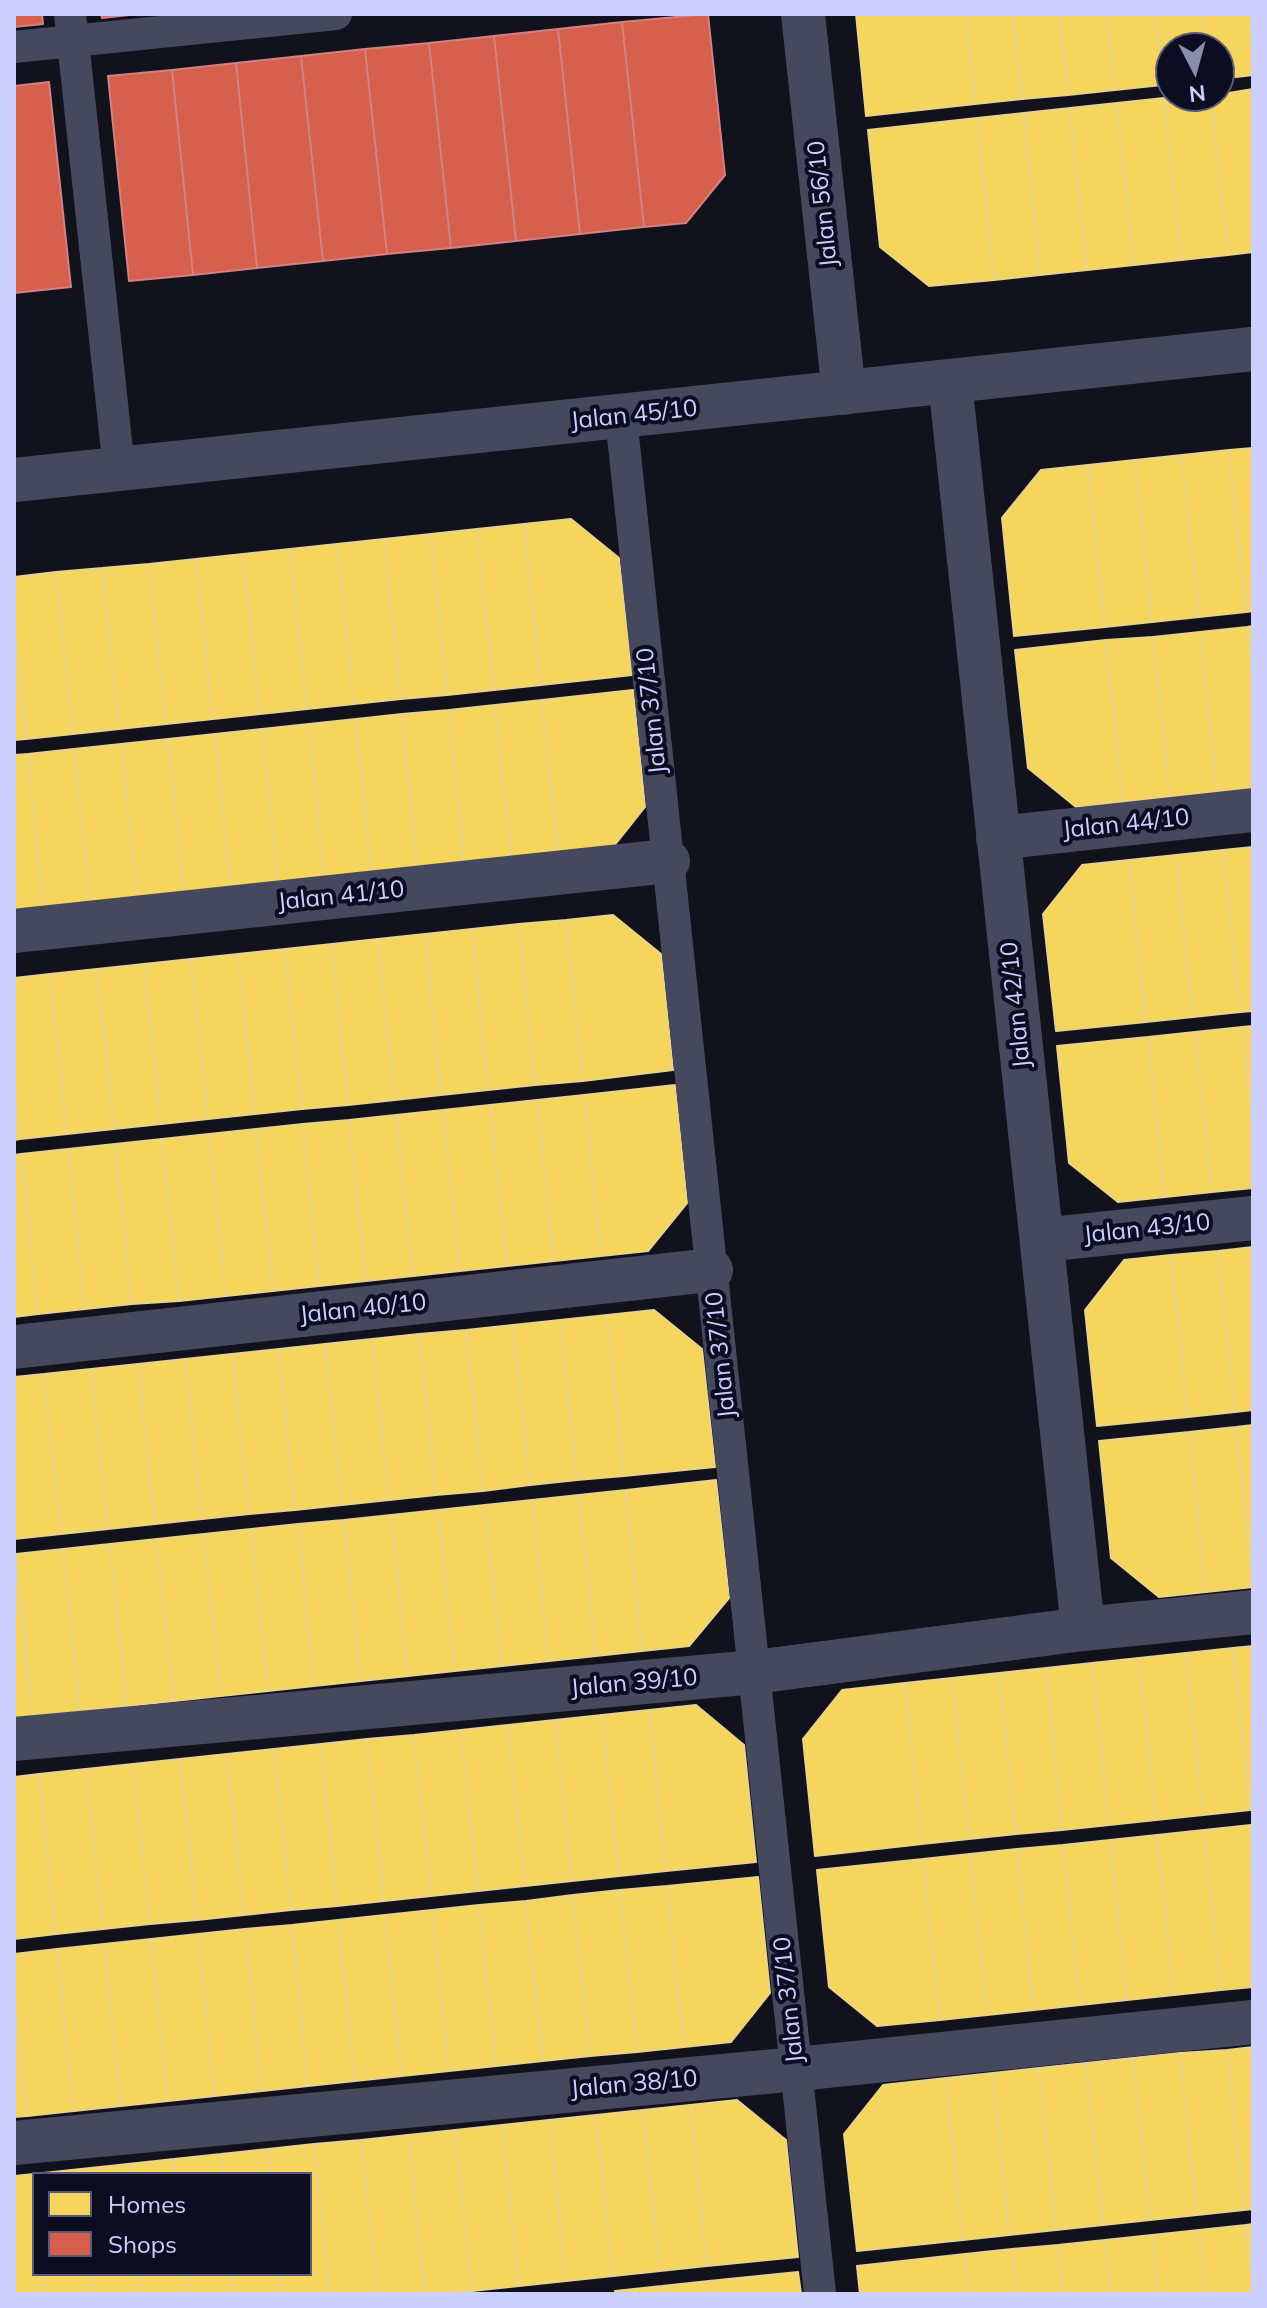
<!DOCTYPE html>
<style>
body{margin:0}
#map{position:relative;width:1267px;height:2308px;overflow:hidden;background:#12121d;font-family:Mulish,sans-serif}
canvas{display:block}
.frame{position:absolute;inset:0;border:16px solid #cccfff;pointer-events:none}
.legend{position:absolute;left:32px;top:2172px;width:280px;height:104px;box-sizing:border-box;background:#0d0d21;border:2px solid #595b7a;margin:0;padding:10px 14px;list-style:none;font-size:24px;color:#cccfff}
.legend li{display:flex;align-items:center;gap:16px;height:40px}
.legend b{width:40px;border:2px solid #595b7a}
.north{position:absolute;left:1155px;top:32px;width:80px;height:80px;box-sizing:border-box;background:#0d0d21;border:2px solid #595b7a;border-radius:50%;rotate:174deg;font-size:22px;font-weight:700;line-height:32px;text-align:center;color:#cccfff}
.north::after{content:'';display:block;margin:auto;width:28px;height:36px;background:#8b8db0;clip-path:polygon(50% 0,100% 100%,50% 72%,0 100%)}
</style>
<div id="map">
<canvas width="1267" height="2308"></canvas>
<div class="frame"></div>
<ul class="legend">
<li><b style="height:22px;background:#f6d55c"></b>Homes</li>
<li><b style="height:22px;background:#d6604d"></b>Shops</li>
</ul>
<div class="north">N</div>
</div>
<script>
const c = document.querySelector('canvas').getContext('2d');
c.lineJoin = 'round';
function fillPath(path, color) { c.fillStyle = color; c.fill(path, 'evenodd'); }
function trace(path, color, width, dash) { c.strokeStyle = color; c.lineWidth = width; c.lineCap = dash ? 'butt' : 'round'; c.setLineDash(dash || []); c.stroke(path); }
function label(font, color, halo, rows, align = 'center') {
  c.font = font + ' Mulish,sans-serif'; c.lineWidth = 8; c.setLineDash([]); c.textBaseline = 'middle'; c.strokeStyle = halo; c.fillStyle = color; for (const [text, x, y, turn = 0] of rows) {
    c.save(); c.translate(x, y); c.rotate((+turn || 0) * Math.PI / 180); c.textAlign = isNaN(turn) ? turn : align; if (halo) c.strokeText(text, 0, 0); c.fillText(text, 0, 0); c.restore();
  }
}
const homes = new Path2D(`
 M 856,14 L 966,14 L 975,104 L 866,116 Z
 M 966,14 L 1013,14 L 1022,99 L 975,104 Z
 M 1013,14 L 1060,14 L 1068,95 L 1022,99 Z
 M 1060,14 L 1107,14 L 1115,90 L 1068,95 Z
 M 1107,14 L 1155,14 L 1162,85 L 1115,90 Z
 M 1155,14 L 1202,14 L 1206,48 L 1171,48 L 1171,84 L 1162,85 Z
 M 1202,14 L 1250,14 L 1253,75 L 1219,79 L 1219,48 L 1206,48 Z
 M 1253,89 L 1253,252 L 1228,255 L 1211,96 Z
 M 1187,96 L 1211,96 L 1228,255 L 1181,260 L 1164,98 Z
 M 1164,98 L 1181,260 L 1134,265 L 1117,103 Z
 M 1117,103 L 1134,265 L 1087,270 L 1070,108 Z
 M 1070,108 L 1087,270 L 1040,275 L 1024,113 Z
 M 1024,113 L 1040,275 L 994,280 L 977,118 Z
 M 977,118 L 994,280 L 929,286 L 880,247 L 868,130 Z
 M 1253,448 L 1253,611 L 1246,612 L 1229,450 Z
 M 1229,450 L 1246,612 L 1199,617 L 1182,455 Z
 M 1182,455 L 1199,617 L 1152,622 L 1135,460 Z
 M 1135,460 L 1152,622 L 1105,627 L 1088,465 Z
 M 1088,465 L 1105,627 L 1014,636 L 1002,518 L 1041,470 Z
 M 571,519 L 619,558 L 632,675 L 541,685 L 524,524 Z
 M 524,524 L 541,685 L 494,690 L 477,529 Z
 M 477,529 L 494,690 L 447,695 L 431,534 Z
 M 431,534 L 447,695 L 401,699 L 384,539 Z
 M 384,539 L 401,699 L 354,704 L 337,544 Z
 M 337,544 L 354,704 L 307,709 L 290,549 Z
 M 290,549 L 307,709 L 260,714 L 243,554 Z
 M 243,554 L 260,714 L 213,719 L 196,559 Z
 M 196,559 L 213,719 L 166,724 L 149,564 Z
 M 149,564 L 166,724 L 119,729 L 102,568 Z
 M 102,568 L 119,729 L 73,734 L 56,572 Z
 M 56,572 L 73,734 L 26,739 L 14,622 L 14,577 Z
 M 14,622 L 26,739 L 14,740 Z
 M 1253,626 L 1253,682 L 1247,627 Z
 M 1247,627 L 1253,682 L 1253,788 L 1217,792 L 1200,632 Z
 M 1200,632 L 1217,792 L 1170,797 L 1153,637 Z
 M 1153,637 L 1170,797 L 1123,802 L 1106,640 Z
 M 1106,640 L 1123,802 L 1076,807 L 1028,768 L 1015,650 Z
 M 633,690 L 645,807 L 606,856 L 559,861 L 542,700 Z
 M 542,700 L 559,861 L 512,866 L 495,705 Z
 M 495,705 L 512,866 L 465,871 L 449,710 Z
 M 449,710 L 465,871 L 418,876 L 402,714 Z
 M 402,714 L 418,876 L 372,880 L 356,719 Z
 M 356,719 L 372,880 L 325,885 L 309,724 Z
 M 309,724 L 325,885 L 279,890 L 262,729 Z
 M 262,729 L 279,890 L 232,895 L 215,734 Z
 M 215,734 L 232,895 L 185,899 L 168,739 Z
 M 168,739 L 185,899 L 138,904 L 121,744 Z
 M 121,744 L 138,904 L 91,909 L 74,749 Z
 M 74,749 L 91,909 L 44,914 L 28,754 Z
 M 28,754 L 44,914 L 14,917 L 14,755 Z
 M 1253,847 L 1253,1011 L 1240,1012 L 1223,850 Z
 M 1223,850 L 1240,1012 L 1193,1017 L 1176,855 Z
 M 1176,855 L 1193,1017 L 1146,1022 L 1129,860 Z
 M 1129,860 L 1146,1022 L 1056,1031 L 1043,914 L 1082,865 Z
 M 613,915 L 661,954 L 673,1070 L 583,1081 L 566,920 Z
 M 566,920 L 583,1081 L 535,1085 L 519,924 Z
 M 519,924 L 535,1085 L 488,1090 L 472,929 Z
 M 472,929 L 488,1090 L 441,1095 L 425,934 Z
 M 425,934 L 441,1095 L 395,1100 L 378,939 Z
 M 378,939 L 395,1100 L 348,1105 L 332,944 Z
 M 332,944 L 348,1105 L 302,1109 L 285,949 Z
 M 285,949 L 302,1109 L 255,1114 L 238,954 Z
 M 238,954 L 255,1114 L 208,1119 L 191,959 Z
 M 191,959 L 208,1119 L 161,1124 L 144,964 Z
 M 144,964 L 161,1124 L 114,1129 L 97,969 Z
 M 97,969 L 114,1129 L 67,1134 L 50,974 Z
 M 50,974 L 67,1134 L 20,1139 L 14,1080 L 14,978 Z
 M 1253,1026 L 1253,1133 L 1242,1027 Z
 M 1242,1027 L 1253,1133 L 1253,1188 L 1212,1192 L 1195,1032 Z
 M 1195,1032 L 1212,1192 L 1165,1197 L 1148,1037 Z
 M 1148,1037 L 1165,1197 L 1118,1202 L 1069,1163 L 1057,1046 Z
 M 14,1080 L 20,1139 L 14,1140 Z
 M 675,1085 L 687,1203 L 648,1251 L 601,1256 L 584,1095 Z
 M 584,1095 L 601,1256 L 554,1261 L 537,1100 Z
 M 537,1100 L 554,1261 L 507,1266 L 490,1105 Z
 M 490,1105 L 507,1266 L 460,1271 L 443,1110 Z
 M 443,1110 L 460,1271 L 413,1276 L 396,1115 Z
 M 396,1115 L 413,1276 L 366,1281 L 349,1120 Z
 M 349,1120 L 366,1281 L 319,1286 L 303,1124 Z
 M 303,1124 L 319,1286 L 273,1291 L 256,1129 Z
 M 256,1129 L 273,1291 L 226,1296 L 209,1134 Z
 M 209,1134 L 226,1296 L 179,1301 L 162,1139 Z
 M 162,1139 L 179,1301 L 132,1304 L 115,1144 Z
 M 115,1144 L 132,1304 L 85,1309 L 68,1149 Z
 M 68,1149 L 85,1309 L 38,1314 L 21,1154 Z
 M 21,1154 L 38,1314 L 14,1317 L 14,1155 Z
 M 1253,1247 L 1253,1410 L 1235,1412 L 1218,1251 Z
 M 1218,1251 L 1235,1412 L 1188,1417 L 1171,1255 Z
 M 1171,1255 L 1188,1417 L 1097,1426 L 1085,1310 L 1124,1260 Z
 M 654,1310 L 702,1349 L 715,1467 L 624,1476 L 607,1315 Z
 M 607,1315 L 624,1476 L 577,1480 L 560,1320 Z
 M 560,1320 L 577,1480 L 530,1485 L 513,1325 Z
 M 513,1325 L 530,1485 L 483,1491 L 466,1330 Z
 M 466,1330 L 483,1491 L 436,1495 L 419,1334 Z
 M 419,1334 L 436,1495 L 389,1500 L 372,1339 Z
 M 372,1339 L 389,1500 L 342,1505 L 325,1344 Z
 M 325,1344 L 342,1505 L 295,1510 L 279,1349 Z
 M 279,1349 L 295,1510 L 249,1514 L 232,1354 Z
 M 232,1354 L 249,1514 L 202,1519 L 185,1359 Z
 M 185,1359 L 202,1519 L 155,1524 L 138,1364 Z
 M 138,1364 L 155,1524 L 108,1529 L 91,1369 Z
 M 91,1369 L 108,1529 L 61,1534 L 44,1374 Z
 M 44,1374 L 61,1534 L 14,1539 L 14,1377 Z
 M 1253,1425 L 1253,1585 L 1236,1427 Z
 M 1236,1427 L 1253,1587 L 1206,1592 L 1189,1432 Z
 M 1189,1432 L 1206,1592 L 1159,1597 L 1111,1558 L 1099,1441 Z
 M 716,1480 L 729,1598 L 689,1646 L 642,1651 L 626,1490 Z
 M 626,1490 L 642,1651 L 596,1656 L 579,1495 Z
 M 579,1495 L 596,1656 L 549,1661 L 532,1500 Z
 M 532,1500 L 549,1661 L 502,1666 L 485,1505 Z
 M 485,1505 L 502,1666 L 455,1671 L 438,1510 Z
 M 438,1510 L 455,1671 L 408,1676 L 391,1515 Z
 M 391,1515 L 408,1676 L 361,1681 L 344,1520 Z
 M 344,1520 L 361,1681 L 314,1686 L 298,1524 Z
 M 298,1524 L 314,1686 L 268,1691 L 251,1529 Z
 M 251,1529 L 268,1691 L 221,1696 L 204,1534 Z
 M 204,1534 L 221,1696 L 174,1701 L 157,1539 Z
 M 157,1539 L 174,1701 L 127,1706 L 110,1544 Z
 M 110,1544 L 127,1706 L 80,1711 L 63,1549 Z
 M 63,1549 L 80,1711 L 33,1716 L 16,1554 Z
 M 14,1554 L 33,1716 L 14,1717 Z
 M 1253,1646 L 1253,1810 L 1250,1810 L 1233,1648 Z
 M 1233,1648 L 1250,1810 L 1203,1815 L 1186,1653 Z
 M 1186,1653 L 1203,1815 L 1156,1820 L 1139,1658 Z
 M 1139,1658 L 1156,1820 L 1109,1825 L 1092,1663 Z
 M 1092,1663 L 1109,1825 L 1062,1830 L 1046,1668 Z
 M 1046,1668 L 1062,1830 L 1016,1834 L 999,1673 Z
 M 999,1673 L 1016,1834 L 969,1839 L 952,1678 Z
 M 952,1678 L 969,1839 L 922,1844 L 905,1683 Z
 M 905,1683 L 922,1844 L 815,1856 L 803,1739 L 842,1690 Z
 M 696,1705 L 744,1745 L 756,1862 L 666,1871 L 649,1710 Z
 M 649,1710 L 666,1871 L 619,1876 L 602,1715 Z
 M 602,1715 L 619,1876 L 572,1881 L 555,1720 Z
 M 555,1720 L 572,1881 L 525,1886 L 508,1725 Z
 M 508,1725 L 525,1886 L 478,1891 L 461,1730 Z
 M 461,1730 L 478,1891 L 431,1896 L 414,1735 Z
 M 414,1735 L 431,1896 L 384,1901 L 367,1739 Z
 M 367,1739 L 384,1901 L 337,1906 L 321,1744 Z
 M 321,1744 L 337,1906 L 291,1910 L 274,1749 Z
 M 274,1749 L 291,1910 L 244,1915 L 227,1754 Z
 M 227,1754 L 244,1915 L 197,1920 L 180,1759 Z
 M 180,1759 L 197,1920 L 150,1924 L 133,1764 Z
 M 133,1764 L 150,1924 L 103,1929 L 86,1769 Z
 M 86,1769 L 103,1929 L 56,1934 L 39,1774 Z
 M 39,1774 L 56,1934 L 14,1939 L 14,1777 Z
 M 1251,1825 L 1253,1987 L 1221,1990 L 1204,1830 Z
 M 1204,1830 L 1221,1990 L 1174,1995 L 1157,1835 Z
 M 1157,1835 L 1174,1995 L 1127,2000 L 1110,1840 Z
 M 1110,1840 L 1127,2000 L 1080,2005 L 1063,1845 Z
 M 1063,1845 L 1080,2005 L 1034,2010 L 1017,1849 Z
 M 1017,1849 L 1034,2010 L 987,2015 L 970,1854 Z
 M 970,1854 L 987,2015 L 940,2020 L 923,1859 Z
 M 923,1859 L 940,2020 L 877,2026 L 829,1987 L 817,1870 Z
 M 758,1877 L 770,1993 L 731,2042 L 684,2047 L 667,1886 Z
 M 667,1886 L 684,2047 L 637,2052 L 620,1890 Z
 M 620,1890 L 637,2052 L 590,2056 L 573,1895 Z
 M 573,1895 L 590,2056 L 543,2061 L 526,1901 Z
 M 526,1901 L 543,2061 L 496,2066 L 479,1905 Z
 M 479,1905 L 496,2066 L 449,2071 L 432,1910 Z
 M 432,1910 L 449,2071 L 402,2076 L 385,1915 Z
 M 385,1915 L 402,2076 L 355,2081 L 338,1920 Z
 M 338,1920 L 355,2081 L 308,2086 L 292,1925 Z
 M 292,1925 L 308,2086 L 262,2091 L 245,1929 Z
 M 245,1929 L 262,2091 L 215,2096 L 198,1934 Z
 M 198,1934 L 215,2096 L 168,2101 L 151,1939 Z
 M 151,1939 L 168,2101 L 121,2106 L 104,1944 Z
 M 104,1944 L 121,2106 L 74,2111 L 57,1949 Z
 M 57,1949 L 74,2111 L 27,2116 L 14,1988 L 14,1954 Z
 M 14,1988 L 27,2116 L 14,2117 Z
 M 1253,2047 L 1253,2209 L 1244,2210 L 1227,2050 Z
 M 1227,2050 L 1244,2210 L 1197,2215 L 1180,2053 Z
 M 1180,2053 L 1197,2215 L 1150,2220 L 1133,2058 Z
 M 1133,2058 L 1150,2220 L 1103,2225 L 1086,2063 Z
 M 1086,2063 L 1103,2225 L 1056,2230 L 1039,2068 Z
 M 1039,2068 L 1056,2230 L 1009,2235 L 993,2073 Z
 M 993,2073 L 1009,2235 L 963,2240 L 946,2078 Z
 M 946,2078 L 963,2240 L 857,2251 L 844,2134 L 883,2085 Z
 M 737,2100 L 786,2140 L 798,2257 L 707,2266 L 690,2105 Z
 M 690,2105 L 707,2266 L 660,2271 L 643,2110 Z
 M 643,2110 L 660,2271 L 613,2276 L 596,2115 Z
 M 596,2115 L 613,2276 L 566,2281 L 549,2120 Z
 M 549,2120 L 566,2281 L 519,2286 L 502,2125 Z
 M 502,2125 L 519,2286 L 472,2291 L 455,2130 Z
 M 455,2130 L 472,2291 L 425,2294 L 408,2135 Z
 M 408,2135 L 425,2294 L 378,2294 L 361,2140 Z
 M 361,2140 L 378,2294 L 330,2294 L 314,2144 Z
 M 314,2144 L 330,2294 L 283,2294 L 281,2274 L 310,2274 L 310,2174 L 271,2174 L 268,2149 Z
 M 268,2149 L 271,2174 L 224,2174 L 221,2154 Z
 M 221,2154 L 224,2174 L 176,2174 L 174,2159 Z
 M 174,2159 L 176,2174 L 129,2174 L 128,2164 Z
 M 128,2164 L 129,2174 L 81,2174 L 81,2169 Z
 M 81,2169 L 81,2174 L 34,2174 L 34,2178 L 34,2174 Z
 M 34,2174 L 34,2274 L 44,2274 L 46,2294 L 14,2294 L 14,2176 Z
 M 1253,2224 L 1253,2294 L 1246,2225 Z
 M 1246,2225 L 1253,2294 L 1206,2294 L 1199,2230 Z
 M 1199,2230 L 1206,2294 L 1158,2294 L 1152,2235 Z
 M 1152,2235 L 1158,2294 L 1111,2294 L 1105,2240 Z
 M 1105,2240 L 1111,2294 L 1063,2294 L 1058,2245 Z
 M 1058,2245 L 1063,2294 L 1016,2294 L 1012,2249 Z
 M 1012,2249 L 1016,2294 L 969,2294 L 965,2254 Z
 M 965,2254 L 969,2294 L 860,2294 L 857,2266 Z
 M 798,2272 L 801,2294 L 710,2294 L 709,2281 Z
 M 44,2274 L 92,2274 L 94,2294 L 46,2294 Z
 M 92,2274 L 139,2274 L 141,2294 L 94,2294 Z
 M 139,2274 L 187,2274 L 189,2294 L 141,2294 Z
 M 187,2274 L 234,2274 L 236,2294 L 189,2294 Z
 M 234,2274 L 281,2274 L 283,2294 L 236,2294 Z
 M 709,2281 L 710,2294 L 663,2294 L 662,2286 Z
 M 662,2286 L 663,2294 L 615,2294 L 615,2291 Z`);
fillPath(homes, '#f6d55c');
trace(homes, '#e9d38d', 2);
const shops = new Path2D(`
 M 14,14 L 42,14 L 43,24 L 14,27 Z
 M 101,14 L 138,14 L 102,18 Z
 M 708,14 L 725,175 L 686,223 L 644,227 L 622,22 Z
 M 622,22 L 644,227 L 580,234 L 558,29 Z
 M 558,29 L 580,234 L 516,241 L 494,36 Z
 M 494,36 L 516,241 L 451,248 L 429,43 Z
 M 429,43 L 451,248 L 387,254 L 365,49 Z
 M 365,49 L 387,254 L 323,261 L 301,56 Z
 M 301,56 L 323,261 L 257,268 L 236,63 Z
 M 236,63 L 257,268 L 193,275 L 172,70 Z
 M 172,70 L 193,275 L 129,281 L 108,76 Z
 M 49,82 L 71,287 L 14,293 L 14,86 Z`);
fillPath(shops, '#d6604d');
trace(shops, '#d38182', 2);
trace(new Path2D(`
 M 70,14 L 119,469
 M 14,47 L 336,14
 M 621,417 L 820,2294`), '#46485d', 32);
trace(new Path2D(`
 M 803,14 L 844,393
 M 950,381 L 1083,1629
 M 14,480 L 1253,349
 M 998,838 L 1253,810
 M 14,931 L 668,861
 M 1042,1240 L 1253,1218
 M 14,1347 L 711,1270
 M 14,1739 L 755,1672 L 1083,1629 L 1253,1612
 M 14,2143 L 797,2069 L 1253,2022`), '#46485d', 44);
label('24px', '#cccfff', '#0d0d21', [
 ["Jalan 56/10",823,204,-96],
 ["Jalan 45/10",634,415,-6],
 ["Jalan 37/10",652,711,-96],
 ["Jalan 44/10",1126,824,-6],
 ["Jalan 41/10",341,896,-6],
 ["Jalan 42/10",1016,1005,-96],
 ["Jalan 43/10",1147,1229,-6],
 ["Jalan 40/10",363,1309,-6],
 ["Jalan 37/10",721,1355,-96],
 ["Jalan 39/10",634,1683,-5],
 ["Jalan 37/10",789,2000,-96],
 ["Jalan 38/10",634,2084,-5]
]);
</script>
